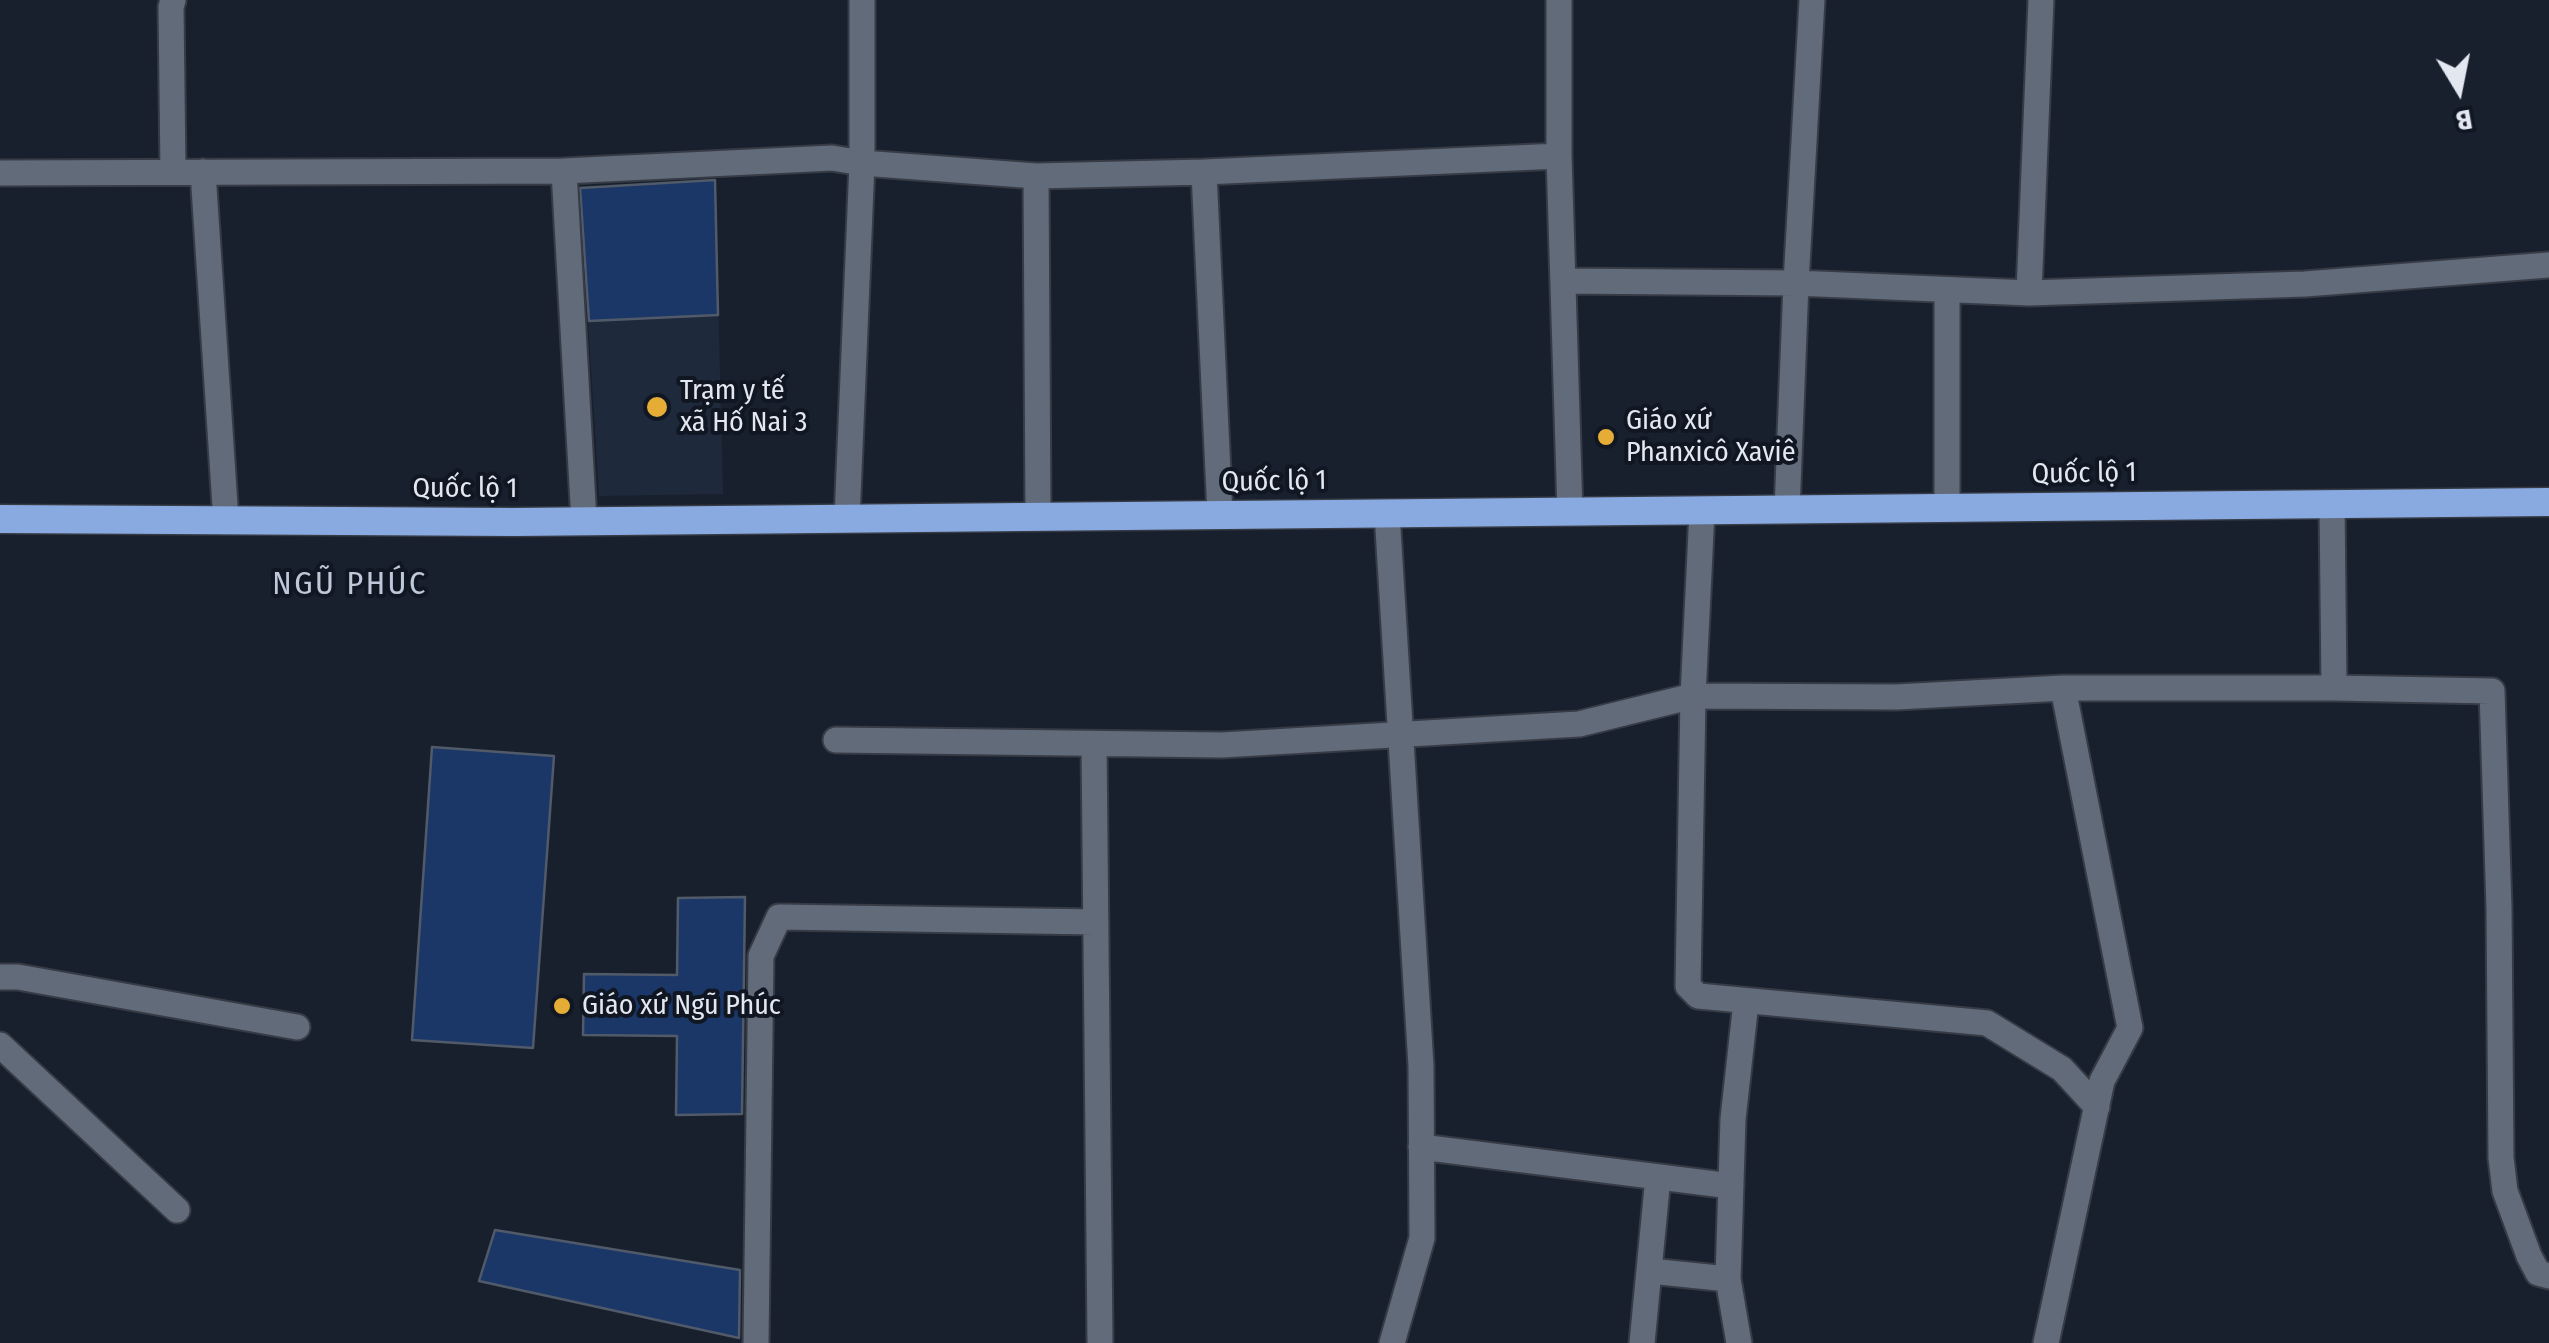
<!DOCTYPE html>
<meta charset="utf-8">
<style>
body{margin:0}
#map{position:relative;width:2549px;height:1343px;overflow:hidden;background:#19202d;font-family:"Fira Sans Condensed",sans-serif}
canvas{display:block}
.north{position:absolute;left:2409px;top:40px;width:100px;height:100px;-webkit-text-stroke:8px #101723;paint-order:stroke;rotate:170deg;font-size:28px;font-weight:700;line-height:40px;text-align:center;color:#e2e7f0}
.north::after{content:'';display:block;margin:auto;width:35px;height:45px;background:#e2e7f0;clip-path:polygon(50% 0,100% 100%,50% 72%,0 100%)}
</style>
<div id="map">
<canvas width="2549" height="1343"></canvas>
<div class="north">B</div>
</div>
<script>
const c = document.querySelector('canvas').getContext('2d');
c.lineJoin = 'round';
function fillPath(path, color) { c.fillStyle = color; c.fill(path, 'evenodd'); }
function trace(path, color, width, dash) { c.strokeStyle = color; c.lineWidth = width; c.lineCap = dash ? 'butt' : 'round'; c.setLineDash(dash || []); c.stroke(path); }
function label(font, color, halo, rows, align = 'center') {
  c.font = font + ' "Fira Sans Condensed",sans-serif'; c.lineWidth = 8; c.setLineDash([]); c.textBaseline = 'middle'; c.strokeStyle = halo; c.fillStyle = color; for (const [text, x, y, turn = 0] of rows) {
    c.save(); c.translate(x, y); c.rotate((+turn || 0) * Math.PI / 180); c.textAlign = isNaN(turn) ? turn : align; if (halo) c.strokeText(text, 0, 0); c.fillText(text, 0, 0); c.restore();
  }
}
fillPath(new Path2D(`
 M 715,180 L 723,494 L 599,496 L 580,188 Z`), '#1f293c');
const building = new Path2D(`
 M 715,180 L 718,315 L 589,321 L 580,188 Z
 M 432,747 L 554,756 L 533,1048 L 412,1040 Z
 M 745,897 L 742,1114 L 676,1115 L 677,1036 L 583,1035 L 584,974 L 677,975 L 678,898 Z
 M 495,1230 L 740,1270 L 739,1338 L 479,1281 Z`);
fillPath(building, '#1b3768');
trace(building, '#515a69', 2.5);
const minor = new Path2D(`
 M 1559,0 L 1559,156 L 1570,512
 M 564,171 L 584,521
 M 173,172 L 171,7 L 173,0
 M 203,172 L 226,521
 M 1204,172 L 1220,515
 M 0,173 L 564,171 L 832,158 L 862,163 L 1036,176 L 1204,172 L 1559,156
 M 1036,176 L 1038,516
 M 1563,281 L 1796,283 L 2029,293 L 2305,284 L 2549,265
 M 1947,290 L 1947,508
 M 2029,293 L 2041,0
 M 2332,504 L 2334,688
 M 1787,510 L 1796,283 L 1812,0
 M 1702,511 L 1693,696 L 1688,986 L 1698,996 L 1987,1023 L 2062,1069 L 2097,1107
 M 1387,513 L 1421,1066 L 1422,1238 L 1392,1343
 M 847,519 L 862,163 L 862,0
 M 836,740 L 1222,745 L 1579,724 L 1693,696 L 1897,697 L 2063,688 L 2334,688 L 2492,691 L 2499,908 L 2501,1158 L 2505,1191 L 2529,1256 L 2538,1273 L 2549,1276
 M 1094,744 L 1100,1341
 M 0,977 L 18,977 L 297,1027
 M 0,1045 L 177,1210
 M 1421,1147 L 1731,1186
 M 1650,1271 L 1728,1279
 M 756,1343 L 761,956 L 779,917 L 1096,922
 M 1642,1343 L 1658,1177
 M 1739,1343 L 1728,1279 L 1733,1119 L 1746,1002
 M 2046,1343 L 2102,1081 L 2130,1028 L 2063,688`);
const trunk = new Path2D(`
 M 0,519 L 514,522 L 2549,502`);
trace(minor, '#363b45', 29);
trace(trunk, '#363b45', 31);
trace(minor, '#626b7a', 25);
trace(trunk, '#89aae1', 28);
for (const [x, y, r, color] of [
 [657,407,12,"#e6ad36"],
 [1606,437,10,"#e6ad36"],
 [562,1006,10,"#e6ad36"]
]) { const dot = new Path2D(); dot.arc(x, y, r, 0, 2 * Math.PI); c.fillStyle = color; c.fill(dot); trace(dot, '#101723', 4); }
label('28px', '#e2e7f0', '#101723', [
 ["Trạm y tế",680,391],
 ["xã Hố Nai 3",680,423],
 ["Giáo xứ",1626,421],
 ["Phanxicô Xaviê",1626,453],
 ["Giáo xứ Ngũ Phúc",582,1006]
], 'left');
label('28px', '#e2e7f0', '#101723', [
 ["Quốc lộ 1",2084,474,-1],
 ["Quốc lộ 1",1274,482,-1],
 ["Quốc lộ 1",465,489]
]);
c.letterSpacing = '2.5px';
label('32px', '#bec8d9', '#101723', [
 ["NGŨ PHÚC",350,585]
]);
c.letterSpacing = '0px';
</script>
